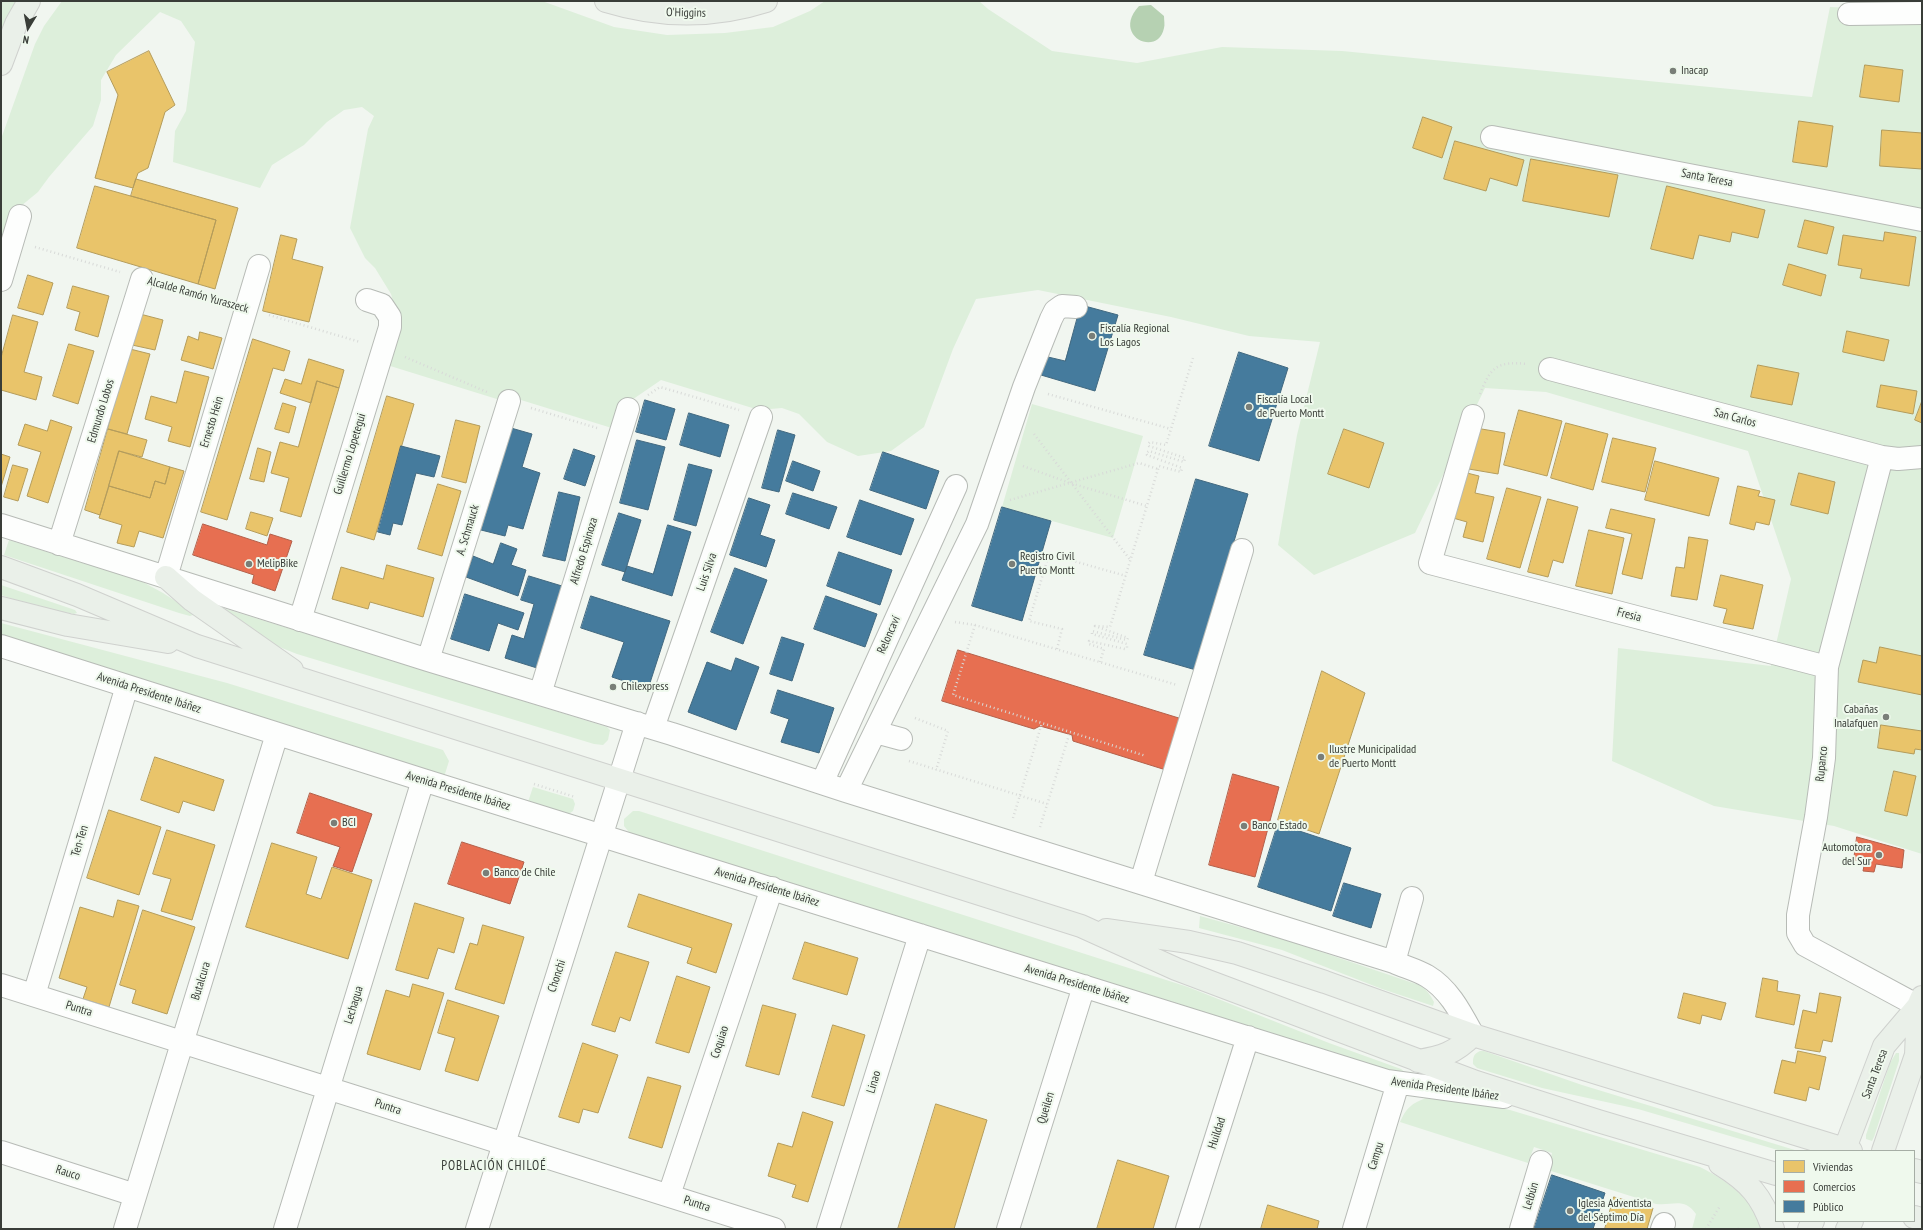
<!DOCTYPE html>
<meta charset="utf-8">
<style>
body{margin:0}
#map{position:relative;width:1923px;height:1230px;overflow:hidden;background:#f1f6f0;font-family:"PT Sans Narrow",sans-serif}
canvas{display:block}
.frame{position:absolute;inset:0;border:2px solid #393d38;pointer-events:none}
.legend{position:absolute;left:1775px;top:1150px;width:140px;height:72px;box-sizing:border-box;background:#eff9ed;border:1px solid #a6aea5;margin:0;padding:5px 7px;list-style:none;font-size:12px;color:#393d38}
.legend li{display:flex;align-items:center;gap:8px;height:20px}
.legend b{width:20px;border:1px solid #a6aea5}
.north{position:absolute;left:8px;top:8px;width:40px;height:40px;-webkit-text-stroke:3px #eff9ed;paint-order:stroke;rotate:190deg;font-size:11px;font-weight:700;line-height:16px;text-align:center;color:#393d38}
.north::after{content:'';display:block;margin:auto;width:14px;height:18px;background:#393d38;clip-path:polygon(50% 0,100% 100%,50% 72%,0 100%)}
</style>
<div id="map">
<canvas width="1923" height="1230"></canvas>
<div class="frame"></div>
<ul class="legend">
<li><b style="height:11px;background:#e9c46a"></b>Viviendas</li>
<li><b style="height:11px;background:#e76f51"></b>Comercios</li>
<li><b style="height:11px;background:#457b9d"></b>Público</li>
</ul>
<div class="north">N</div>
</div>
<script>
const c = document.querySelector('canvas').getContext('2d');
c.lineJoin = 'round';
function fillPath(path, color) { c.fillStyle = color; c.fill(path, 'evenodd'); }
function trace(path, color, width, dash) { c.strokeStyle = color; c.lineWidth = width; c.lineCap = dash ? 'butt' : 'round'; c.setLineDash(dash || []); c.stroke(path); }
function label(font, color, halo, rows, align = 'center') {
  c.font = font + ' "PT Sans Narrow",sans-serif'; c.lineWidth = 4; c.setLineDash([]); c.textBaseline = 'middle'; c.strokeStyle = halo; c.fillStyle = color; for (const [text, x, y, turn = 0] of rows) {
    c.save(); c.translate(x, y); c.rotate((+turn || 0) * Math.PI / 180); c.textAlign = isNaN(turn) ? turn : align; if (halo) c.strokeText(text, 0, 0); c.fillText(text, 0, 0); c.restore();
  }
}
fillPath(new Path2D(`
 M 1,1 L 19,1 L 1,37 Z
 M 62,1 L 542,1 L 614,27 L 667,35 L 725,33 L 773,27 L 810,11 L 825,1 L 979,1 L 988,9 L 1052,51 L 1137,63 L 1222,47 L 1342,51 L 1812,97 L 1830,7 L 1922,11 L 1922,854 L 1834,826 L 1714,806 L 1612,761 L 1618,648 L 1771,666 L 1791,579 L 1748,451 L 1546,392 L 1485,388 L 1415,533 L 1314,575 L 1278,545 L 1297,435 L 1320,342 L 1249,336 L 1171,317 L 1038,290 L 976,299 L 953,349 L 924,427 L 891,451 L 858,456 L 827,442 L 799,414 L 782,408 L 759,410 L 661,380 L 626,404 L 615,429 L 508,396 L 500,400 L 387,365 L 399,320 L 391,294 L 375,268 L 365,258 L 350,228 L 368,129 L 374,116 L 362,107 L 344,110 L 327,122 L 304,145 L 272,165 L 260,188 L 173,162 L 175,131 L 186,111 L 195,42 L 181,21 L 160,12 L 116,55 L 101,80 L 101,100 L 93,126 L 49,177 L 38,192 L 21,206 L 1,246 L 1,139 L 35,44 L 44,26 Z
 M 1032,404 L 1143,436 L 1113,538 L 1002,507 Z
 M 9,540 L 141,581 L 163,593 L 191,611 L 193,615 L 190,616 L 179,613 L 4,555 Z
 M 1,585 L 75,610 L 77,613 L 74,614 L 38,607 L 1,595 Z
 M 210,604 L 607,727 L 610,730 L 608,740 L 603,745 L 594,744 L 297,654 L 267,642 Z
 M 1,623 L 227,683 L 443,750 L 449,761 L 444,777 L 1,637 Z
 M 533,787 L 573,799 L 575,804 L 573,811 L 567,815 L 528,802 Z
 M 633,811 L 639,811 L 1188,987 L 1329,1043 L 1401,1069 L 1407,1074 L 1394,1073 L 633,837 L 624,826 L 624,819 Z
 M 1200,916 L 1280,938 L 1419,985 C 1426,989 1430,994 1434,1002 L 1433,1006 L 1382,989 L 1282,950 L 1199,928 Z
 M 1480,1051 L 1484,1051 L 1582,1085 L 1798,1151 L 1781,1151 L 1638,1109 L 1542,1088 L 1477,1068 L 1473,1064 C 1473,1058 1473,1054 1480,1051 Z
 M 1896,1053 L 1899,1053 L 1899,1061 L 1874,1137 L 1872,1141 L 1866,1139 L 1866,1135 L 1890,1063 Z
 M 1426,1098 L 1486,1105 L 1510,1110 L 1700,1167 C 1726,1180 1754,1199 1763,1229 L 1692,1229 L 1696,1214 C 1684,1197 1673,1206 1656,1204 L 1548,1170 L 1552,1153 L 1534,1147 L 1528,1163 L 1400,1122 C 1406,1108 1412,1103 1426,1098 Z`), '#ddefdb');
fillPath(new Path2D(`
 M 1151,5 L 1164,16 C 1164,20 1165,25 1164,28 C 1158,58 1111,36 1139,6 Z`), '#b6d1b2');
const homes = new Path2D(`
 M 149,51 L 175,105 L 165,112 L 148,168 L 138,173 L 133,188 L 95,178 L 118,95 L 107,72 Z
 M 1865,65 L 1903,70 L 1899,102 L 1860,97 Z
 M 1423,117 L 1452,127 L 1442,158 L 1413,148 Z
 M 1799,121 L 1833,126 L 1827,167 L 1793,162 Z
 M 1882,130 L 1922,133 L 1922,169 L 1880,166 Z
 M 1455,141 L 1524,160 L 1517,186 L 1490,178 L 1486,191 L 1444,179 Z
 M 1531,159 L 1618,175 L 1609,217 L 1523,201 Z
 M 136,179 L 238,208 L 215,289 L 198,284 L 216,220 L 131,196 Z
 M 95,186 L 216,220 L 198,284 L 77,248 Z
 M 1667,186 L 1765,210 L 1758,238 L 1732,232 L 1730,242 L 1699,235 L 1693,259 L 1651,249 Z
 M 1805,220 L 1834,227 L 1827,254 L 1798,247 Z
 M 1885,232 L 1916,237 L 1909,286 L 1860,278 L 1862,269 L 1838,265 L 1843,235 L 1883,241 Z
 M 281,235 L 297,239 L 292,259 L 323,267 L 309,322 L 263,311 Z
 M 1789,264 L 1826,275 L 1821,296 L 1783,285 Z
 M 28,275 L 53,283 L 43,315 L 18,308 Z
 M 73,286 L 109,296 L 98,337 L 75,330 L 80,312 L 67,308 Z
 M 140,314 L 163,320 L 155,350 L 132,345 Z
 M 13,315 L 38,322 L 24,372 L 42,377 L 36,400 L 1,390 L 1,358 Z
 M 1847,331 L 1889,340 L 1884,361 L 1843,352 Z
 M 200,332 L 222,338 L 213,369 L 181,360 L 188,336 L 198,340 Z
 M 253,339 L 290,351 L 284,371 L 273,368 L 227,520 L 201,512 Z
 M 69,344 L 94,351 L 78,404 L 53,396 Z
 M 130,349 L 150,354 L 127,434 L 108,429 Z
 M 309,359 L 344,370 L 339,388 L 317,381 L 311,403 L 280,393 L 285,379 L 301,384 Z
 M 1758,365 L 1799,373 L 1792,405 L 1751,397 Z
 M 185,371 L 209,377 L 190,447 L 168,441 L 172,427 L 145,419 L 151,396 L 176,403 Z
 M 317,381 L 339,388 L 301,517 L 280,511 L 289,478 L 271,473 L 280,442 L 298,447 Z
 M 1881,385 L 1917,391 L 1913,414 L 1877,407 Z
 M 387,396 L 414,404 L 374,540 L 347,532 Z
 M 1922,401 L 1922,423 L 1915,420 Z
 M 283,403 L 296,407 L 289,433 L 275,429 Z
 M 1519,410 L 1562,421 L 1547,476 L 1504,465 Z
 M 51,420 L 72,427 L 48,503 L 27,496 L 41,452 L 18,445 L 25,424 L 47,431 Z
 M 456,420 L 480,426 L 466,483 L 442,477 Z
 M 1566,423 L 1608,434 L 1593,490 L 1551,478 Z
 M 1470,427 L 1505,433 L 1498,474 L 1463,468 Z
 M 108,429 L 147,440 L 142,457 L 119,451 L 100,515 L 85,510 Z
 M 1344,429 L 1384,443 L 1369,488 L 1328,474 Z
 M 1613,438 L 1656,448 L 1645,492 L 1602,482 Z
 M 258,448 L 271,452 L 264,482 L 250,479 Z
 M 119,451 L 170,467 L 165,484 L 155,481 L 150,498 L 109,486 Z
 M 1,454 L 10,457 L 1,487 Z
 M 1655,461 L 1719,478 L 1709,516 L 1645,500 Z
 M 13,465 L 28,469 L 18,501 L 4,497 Z
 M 170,467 L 184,471 L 163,538 L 139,531 L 134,547 L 117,543 L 122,525 L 99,518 L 109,486 L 150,498 L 155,481 L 165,484 Z
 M 1459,471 L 1479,476 L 1475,493 L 1494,497 L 1483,542 L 1463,537 L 1467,522 L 1453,518 Z
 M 1799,473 L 1835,482 L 1828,514 L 1791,505 Z
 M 438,484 L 461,491 L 442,556 L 418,549 Z
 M 1738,486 L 1760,491 L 1758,496 L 1775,500 L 1769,525 L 1756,522 L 1754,530 L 1730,524 Z
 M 1507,488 L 1541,497 L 1520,568 L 1487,559 Z
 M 1548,499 L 1578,507 L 1563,563 L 1553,560 L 1548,577 L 1528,572 Z
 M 1611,509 L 1655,519 L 1642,579 L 1622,574 L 1632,534 L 1606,528 Z
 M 251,512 L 273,518 L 267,536 L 246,529 Z
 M 1589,530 L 1624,538 L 1612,594 L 1576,586 Z
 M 1689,537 L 1708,540 L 1697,600 L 1671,596 L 1676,567 L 1684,568 Z
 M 387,565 L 434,578 L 423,617 L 370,602 L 368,609 L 332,599 L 341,567 L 383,579 Z
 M 1721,575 L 1763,585 L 1753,629 L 1723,623 L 1727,609 L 1714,606 Z
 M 1880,647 L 1922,656 L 1922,695 L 1858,682 L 1863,660 L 1876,663 Z
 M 1322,671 L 1365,693 L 1319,834 L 1278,820 Z
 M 1881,725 L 1922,731 L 1922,750 L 1915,749 L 1914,754 L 1878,748 Z
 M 155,757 L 224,780 L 214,811 L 183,801 L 179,813 L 141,800 Z
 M 1894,771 L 1916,776 L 1907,816 L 1885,811 Z
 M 109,810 L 161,827 L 139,895 L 87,878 Z
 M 167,830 L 215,845 L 192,920 L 161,911 L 171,879 L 153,874 Z
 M 272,843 L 317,857 L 306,894 L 321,899 L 332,867 L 372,880 L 348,959 L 246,927 Z
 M 639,894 L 732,924 L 716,973 L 687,963 L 692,948 L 628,927 Z
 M 118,900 L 139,906 L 109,1007 L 83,999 L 87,987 L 59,978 L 80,907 L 113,917 Z
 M 415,903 L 464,918 L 454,953 L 438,948 L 428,979 L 396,970 Z
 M 143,910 L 195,927 L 167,1014 L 132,1003 L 136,990 L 120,985 Z
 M 483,925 L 524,937 L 504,1004 L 455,989 L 470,943 L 477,945 Z
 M 805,942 L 858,958 L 847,995 L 793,979 Z
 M 616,952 L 649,962 L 630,1021 L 620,1017 L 615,1032 L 592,1025 Z
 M 677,976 L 710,987 L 689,1053 L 656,1043 Z
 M 1763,978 L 1778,981 L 1777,991 L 1800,995 L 1794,1025 L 1756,1017 Z
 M 413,984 L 444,993 L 420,1070 L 367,1054 L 386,990 L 409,997 Z
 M 1684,993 L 1726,1003 L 1721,1020 L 1702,1015 L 1700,1024 L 1678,1018 Z
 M 1820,993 L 1841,997 L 1832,1042 L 1823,1040 L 1820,1052 L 1795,1048 L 1803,1010 L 1816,1013 Z
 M 448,1000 L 499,1016 L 478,1081 L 445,1071 L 455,1038 L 438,1033 Z
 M 763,1005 L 796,1014 L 779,1075 L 746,1066 Z
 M 833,1025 L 865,1035 L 844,1106 L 812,1097 Z
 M 583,1043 L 618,1055 L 598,1113 L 583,1109 L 579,1123 L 559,1117 Z
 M 1798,1051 L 1826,1057 L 1819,1090 L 1809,1087 L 1806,1101 L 1774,1093 L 1782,1060 L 1795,1063 Z
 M 648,1077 L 681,1086 L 662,1148 L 629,1138 Z
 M 936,1104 L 987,1120 L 954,1229 L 898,1229 Z
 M 803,1112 L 833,1122 L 808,1202 L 792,1197 L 796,1185 L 768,1176 L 778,1143 L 792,1147 Z
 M 1118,1160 L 1169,1176 L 1153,1229 L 1097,1229 Z
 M 1614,1197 L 1653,1208 L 1647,1229 L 1605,1229 Z
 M 1268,1205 L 1319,1221 L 1317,1229 L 1261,1229 Z`);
fillPath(homes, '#e9c46a');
trace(homes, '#b49c5b', 1);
const shops = new Path2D(`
 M 203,524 L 267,545 L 270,534 L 292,541 L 275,591 L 252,583 L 254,575 L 193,555 Z
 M 958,650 L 1182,719 L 1166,770 L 1073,741 L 1072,735 L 1040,726 L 1034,729 L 942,701 Z
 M 1233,774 L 1279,787 L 1255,877 L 1209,865 Z
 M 310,793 L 372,814 L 352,872 L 333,866 L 340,847 L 297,833 Z
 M 1857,837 L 1904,850 L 1902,868 L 1876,864 L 1874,872 L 1863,871 L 1865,861 L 1854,860 Z
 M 462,842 L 524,862 L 510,904 L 448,884 Z`);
fillPath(shops, '#e76f51');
trace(shops, '#b3604a', 1);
const public = new Path2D(`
 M 1081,305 L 1118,315 L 1095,391 L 1041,375 L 1048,357 L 1065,361 Z
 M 1239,352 L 1288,368 L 1259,461 L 1209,446 Z
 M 645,400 L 675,409 L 666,440 L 636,432 Z
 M 689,413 L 729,425 L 720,457 L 680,445 Z
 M 511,428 L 532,434 L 522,467 L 540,473 L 523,529 L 508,525 L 505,536 L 481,530 Z
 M 778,430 L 795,435 L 779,492 L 762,488 Z
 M 637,440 L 665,447 L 648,510 L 620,503 Z
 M 401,446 L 440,456 L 434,477 L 416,473 L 402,525 L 393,523 L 390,535 L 378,532 Z
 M 574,449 L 595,456 L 585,486 L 564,479 Z
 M 883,452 L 939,471 L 926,509 L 870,490 Z
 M 793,461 L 820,471 L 813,491 L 786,481 Z
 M 689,464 L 712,470 L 696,526 L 674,520 Z
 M 1196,479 L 1248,494 L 1196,670 L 1144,655 Z
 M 559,492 L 580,497 L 565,561 L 543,556 Z
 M 793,493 L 837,507 L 829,529 L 786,514 Z
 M 749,498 L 770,505 L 760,535 L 775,540 L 766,567 L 730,555 Z
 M 860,500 L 914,519 L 901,555 L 847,537 Z
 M 1002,507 L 1051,521 L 1022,621 L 972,606 Z
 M 619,513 L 641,520 L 625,572 L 602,565 Z
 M 668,525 L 691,532 L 672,596 L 622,580 L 627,566 L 653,574 Z
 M 501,543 L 517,549 L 511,565 L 526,570 L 518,596 L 466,577 L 473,556 L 493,564 Z
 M 839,552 L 892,570 L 880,605 L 827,586 Z
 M 735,568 L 767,580 L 743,644 L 711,632 Z
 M 529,576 L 562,586 L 537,668 L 505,658 L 512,635 L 524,639 L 534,604 L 521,600 Z
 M 465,594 L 524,613 L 518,630 L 498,623 L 489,651 L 451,639 Z
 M 591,596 L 670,621 L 648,689 L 612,677 L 624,642 L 581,628 Z
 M 826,596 L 877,614 L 865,647 L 814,629 Z
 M 782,637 L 804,644 L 792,681 L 770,674 Z
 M 736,658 L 759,667 L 736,730 L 688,712 L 707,662 L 731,671 Z
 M 778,690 L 834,708 L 819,753 L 781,742 L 789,719 L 771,713 Z
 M 1278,824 L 1351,848 L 1331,911 L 1258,887 Z
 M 1344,883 L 1381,894 L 1371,928 L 1333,916 Z
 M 1552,1175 L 1605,1193 L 1593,1229 L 1534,1229 Z`);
fillPath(public, '#457b9d');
trace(public, '#41687f', 1);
const minor = new Path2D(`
 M 1849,14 L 1922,13
 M 1492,137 L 1922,220
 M 1,280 L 20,216
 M 1550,369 L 1882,457 L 1898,459 L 1922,457
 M 1473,416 L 1430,563 L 1827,667
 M 1882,457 L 1827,667 L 1824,758 L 1816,817 L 1798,915 L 1798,933 L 1805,945 L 1918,1006
 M 1,525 L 428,660 L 672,734 L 846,791 L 1394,962 C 1405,967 1417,970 1427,976 C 1449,989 1461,1013 1473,1035
 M 59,544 L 142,279
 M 166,577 L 259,266
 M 300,620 L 390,327 L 390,317 L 382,305 L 367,300
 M 1,646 L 423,780 L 1387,1081 L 1504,1097
 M 428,660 L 509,401
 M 540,694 L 628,409
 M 653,728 L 761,417
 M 875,732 L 901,739
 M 822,783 L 956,486
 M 846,791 L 977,524 L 1024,387 L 1051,319 L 1055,311 L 1062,306 L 1076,307
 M 1141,882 L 1242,550
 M 1394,962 L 1412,898
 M 1,985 L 774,1229
 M 34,995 L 127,686
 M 1,1152 L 135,1195
 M 669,1195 L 772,888
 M 125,1229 L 277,734
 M 285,1229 L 423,780
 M 477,1229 L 637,723
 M 828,1229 L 920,935
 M 1008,1229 L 1084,986
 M 1187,1229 L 1248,1037
 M 1354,1229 L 1398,1083
 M 1521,1229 L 1541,1162
 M 1662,1229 L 1664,1224`);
const major = new Path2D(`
 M 606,1 C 658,17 713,18 766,1
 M 1,64 L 16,24 L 29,1
 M 1,567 L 77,595 L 197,646 L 1081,926 L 1176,969 L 1476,1082 L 1598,1121 L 1776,1174
 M 166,577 L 192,600 L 292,670
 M 1,608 L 68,625 L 168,642
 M 1106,930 L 1189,942 L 1237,953 L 1325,982 L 1473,1035 L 1851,1151
 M 1418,1061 C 1442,1057 1455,1053 1473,1035
 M 1844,1151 L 1884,1046 L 1918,1006 L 1922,997
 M 1883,1151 L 1916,1055 L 1918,1006
 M 1720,1164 C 1749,1182 1762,1196 1773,1229
 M 1914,1170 L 1922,1172
 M 1914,1217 L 1922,1219
 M 1809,1229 L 1813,1221
 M 1847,1229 L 1852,1221`);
trace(minor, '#b7bbb6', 24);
trace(major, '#cfd1ce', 24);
trace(new Path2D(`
 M 35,247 L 120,272
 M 165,285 L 224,302
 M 269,315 L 360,342
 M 405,357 L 487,392
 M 1048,394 L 1171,429
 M 1480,394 C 1491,366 1498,361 1528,364
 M 648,395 L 660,387 L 739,410
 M 531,408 L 597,428
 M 1034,434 L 1131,561
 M 1023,466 L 1070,483 L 1147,506
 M 1010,500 L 1139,463 L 1158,469
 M 955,622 L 975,625 L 1177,685
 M 975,625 L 953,695 L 1146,756
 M 1057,649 L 1062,629 L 1029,621 L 1049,554 L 1126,576
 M 1100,662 L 1104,649 L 1089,644 L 1089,641 L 1125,649 L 1127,648 L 1127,644 L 1092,634 L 1092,631 L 1127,640 L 1128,638 L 1095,626 L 1110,627 L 1159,466 L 1181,472 L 1182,468 L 1147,455 L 1146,453 L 1149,451 L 1184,462 L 1185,458 L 1149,446 L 1148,444 L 1150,442 L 1166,445 L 1193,358
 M 915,718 L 948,731 L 936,770
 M 909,761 L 1047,804
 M 534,784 L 575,797
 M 1013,818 L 1042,723
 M 1040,827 L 1070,732
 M 1706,1229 L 1720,1206
 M 1738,1229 L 1741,1228`), '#d8dad8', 2.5, [1, 3]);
trace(minor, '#fdfefd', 22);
trace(major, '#eaf0e9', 22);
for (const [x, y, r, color] of [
 [1673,71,4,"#797e78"],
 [1092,336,4,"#797e78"],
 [1249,407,4,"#797e78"],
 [249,564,4,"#797e78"],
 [1012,564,4,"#797e78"],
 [613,687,4,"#797e78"],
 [1886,717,4,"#797e78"],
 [1321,757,4,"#797e78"],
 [334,823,4,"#797e78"],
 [1244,826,4,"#797e78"],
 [1879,855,4,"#797e78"],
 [486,873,4,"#797e78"],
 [1570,1211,4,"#797e78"]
]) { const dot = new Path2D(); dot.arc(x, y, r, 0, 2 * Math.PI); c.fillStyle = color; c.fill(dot); trace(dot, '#eff9ed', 1.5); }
label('12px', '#393d38', '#eff9ed', [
 ["O'Higgins",686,13,1],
 ["Santa Teresa",1707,178,11],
 ["Alcalde Ramón Yuraszeck",198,295,16],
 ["Edmundo Lobos",101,411,-73],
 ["San Carlos",1735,418,15],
 ["Ernesto Hein",212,422,-73],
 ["Guillermo Lopetegui",350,454,-73],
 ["A. Schmauck",468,530,-73],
 ["Alfredo Espinoza",584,551,-73],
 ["Luis Silva",707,572,-71],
 ["Fresia",1629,615,15],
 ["Reloncaví",889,635,-66],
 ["Avenida Presidente Ibáñez",149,693,18],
 ["Rupanco",1822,764,-84],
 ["Avenida Presidente Ibáñez",458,791,17],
 ["Ten-Ten",80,841,-73],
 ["Avenida Presidente Ibáñez",767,887,17],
 ["Chonchi",557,976,-72],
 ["Butalcura",201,981,-73],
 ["Avenida Presidente Ibáñez",1077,984,17],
 ["Lechagua",354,1005,-73],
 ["Puntra",79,1009,17],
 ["Coquiao",720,1042,-72],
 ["Santa Teresa",1875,1074,-69],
 ["Linao",874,1082,-73],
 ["Avenida Presidente Ibáñez",1445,1089,8],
 ["Puntra",388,1107,18],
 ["Queilen",1046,1108,-73],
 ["Huildad",1217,1133,-72],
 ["Campu",1376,1156,-73],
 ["Rauco",68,1173,18],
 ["Lelbún",1531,1196,-73],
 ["Puntra",697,1204,18]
]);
label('12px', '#393d38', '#eff9ed', [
 ["Inacap",1681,71],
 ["Fiscalía Regional",1100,329],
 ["Los Lagos",1100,343],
 ["Fiscalía Local",1257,400],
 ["de Puerto Montt",1257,414],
 ["Registro Civil",1020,557],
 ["Puerto Montt",1020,571],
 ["MelipBike",257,564],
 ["Chilexpress",621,687],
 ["Cabañas",1878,710,"right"],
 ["Inalafquen",1878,724,"right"],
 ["Ilustre Municipalidad",1329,750],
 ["de Puerto Montt",1329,764],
 ["BCI",342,823],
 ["Banco Estado",1252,826],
 ["Automotora",1871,848,"right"],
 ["del Sur",1871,862,"right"],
 ["Banco de Chile",494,873],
 ["Iglesia Adventista",1578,1204],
 ["del Séptimo Día",1578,1218]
], 'left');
c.letterSpacing = '1px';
label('13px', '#393d38', '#eff9ed', [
 ["POBLACIÓN CHILOÉ",494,1166]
]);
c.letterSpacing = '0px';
</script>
